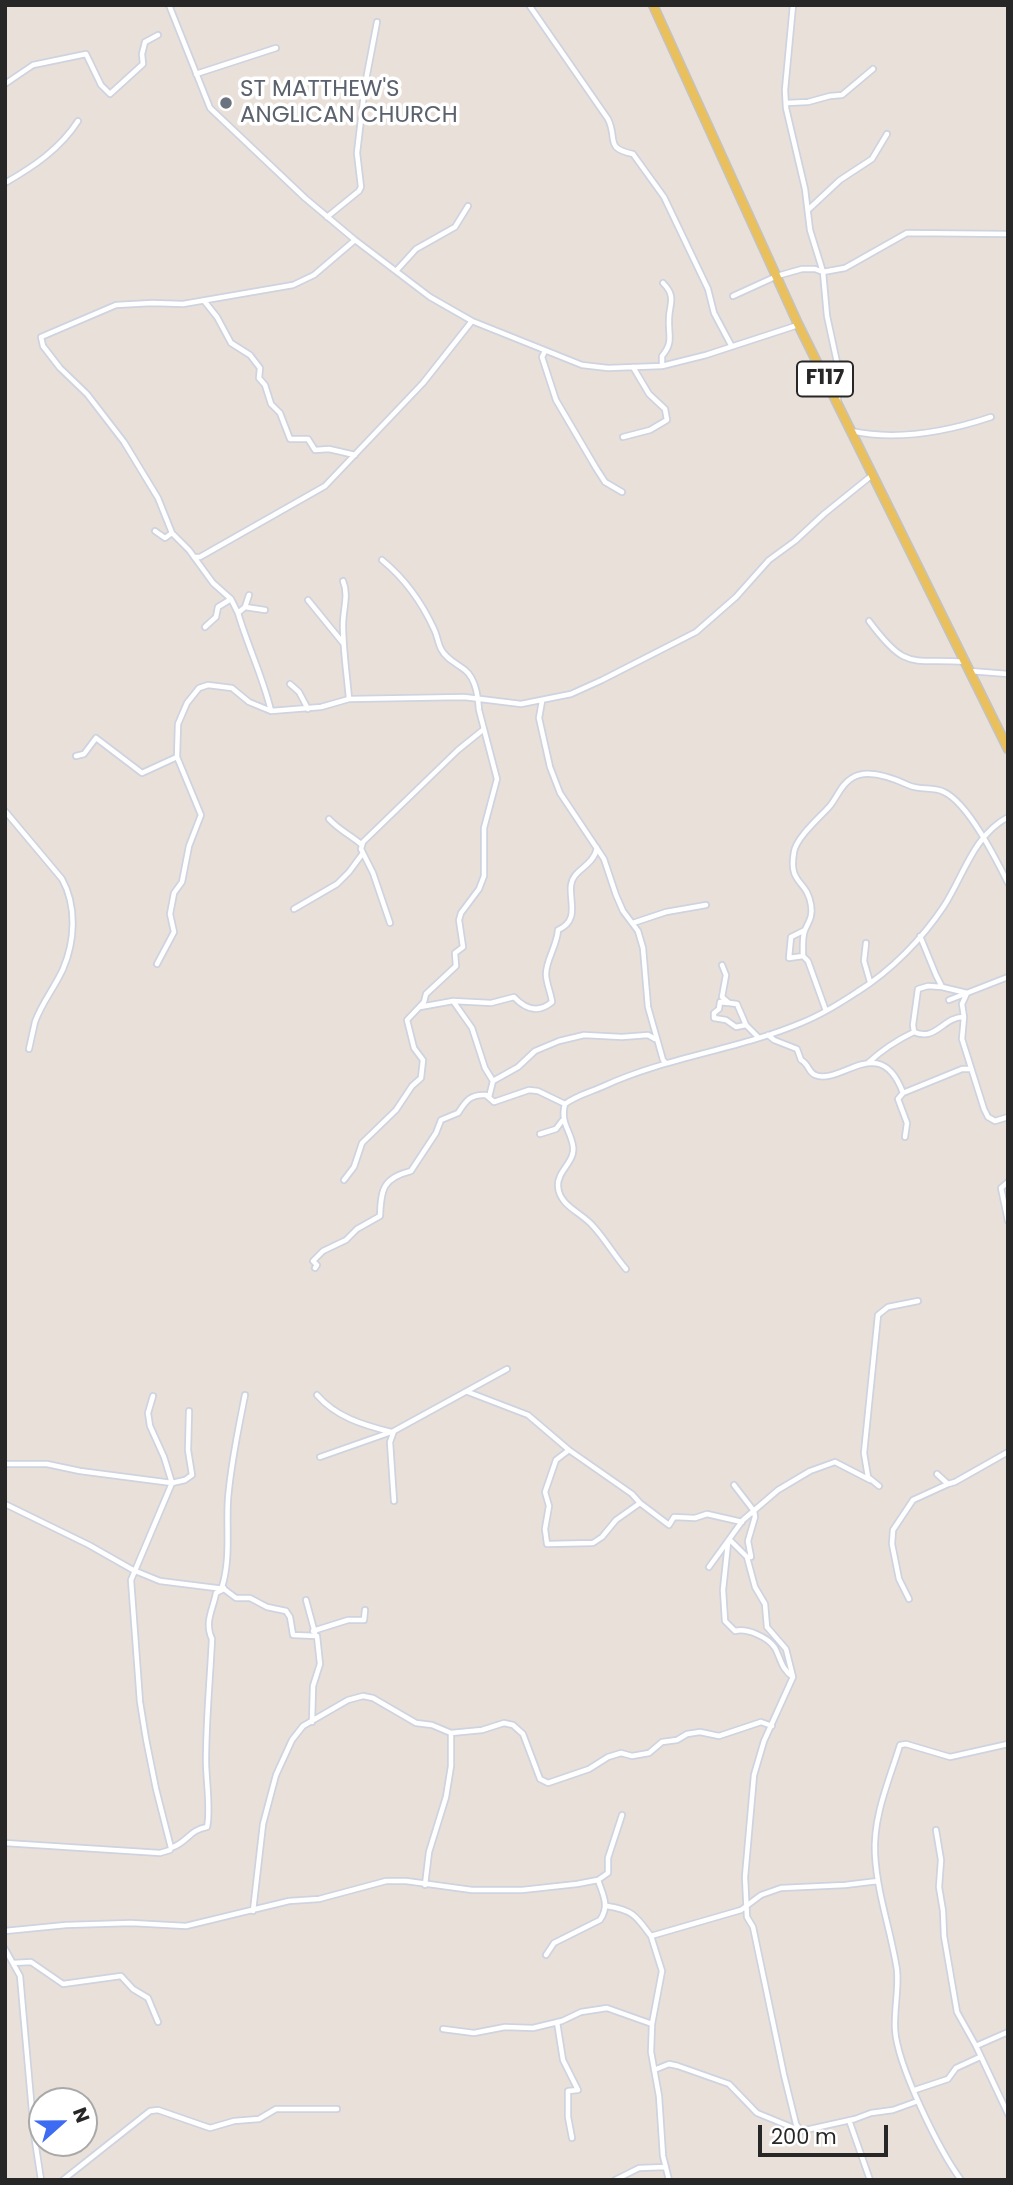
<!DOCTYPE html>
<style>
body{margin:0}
#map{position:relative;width:1013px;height:2185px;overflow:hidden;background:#e9e1d9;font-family:Poppins,sans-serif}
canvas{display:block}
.frame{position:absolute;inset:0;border:7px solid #272727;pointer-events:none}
.north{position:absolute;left:28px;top:2087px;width:70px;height:70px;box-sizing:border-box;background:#fff;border:2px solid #a9a9a9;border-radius:50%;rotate:69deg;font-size:19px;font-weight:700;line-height:28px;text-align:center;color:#272727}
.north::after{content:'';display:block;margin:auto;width:24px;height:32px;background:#3d6bf2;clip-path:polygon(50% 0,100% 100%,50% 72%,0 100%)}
.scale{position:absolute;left:758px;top:2125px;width:130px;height:32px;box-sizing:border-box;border:4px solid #272727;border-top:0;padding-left:9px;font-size:21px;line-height:24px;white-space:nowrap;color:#272727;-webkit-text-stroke:5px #fff;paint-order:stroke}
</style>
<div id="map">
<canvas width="1013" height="2185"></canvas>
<div class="frame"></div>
<div class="north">N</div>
<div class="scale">200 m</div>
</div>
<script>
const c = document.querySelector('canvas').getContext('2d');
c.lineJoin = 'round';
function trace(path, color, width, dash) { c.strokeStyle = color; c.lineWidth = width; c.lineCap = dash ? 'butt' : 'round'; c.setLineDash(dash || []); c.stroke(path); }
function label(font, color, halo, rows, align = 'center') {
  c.font = font + ' Poppins,sans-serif'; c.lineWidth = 7; c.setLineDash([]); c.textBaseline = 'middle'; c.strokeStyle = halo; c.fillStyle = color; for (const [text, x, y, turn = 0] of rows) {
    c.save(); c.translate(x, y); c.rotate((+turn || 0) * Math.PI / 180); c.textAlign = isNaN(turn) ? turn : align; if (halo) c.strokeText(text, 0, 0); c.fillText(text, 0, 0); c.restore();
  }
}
const minor = new Path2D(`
 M 169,5 L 210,108 L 305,198 L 355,240 L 430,297 L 472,321 L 582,365 L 608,368 L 662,366 L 706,355 L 798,325
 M 529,5 L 608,119 C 618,139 604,148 633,154 L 664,197 L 708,289 L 714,313 L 731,345
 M 793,5 L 785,90 L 786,108 L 805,189 L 810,230 L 823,272 L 827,316 L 838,367 L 838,401
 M 196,74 L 276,48
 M 5,84 L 33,65 L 86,54 L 101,85 L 110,94 L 143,64 L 142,54 L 145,42 L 158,35
 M 786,103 L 808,102 L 830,96 L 842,95 L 873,69
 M 5,183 C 33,167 60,149 78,121
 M 809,209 L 840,180 L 872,159 L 887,134
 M 327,217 L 359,191 L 361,187 L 357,153 L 365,85 L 377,22
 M 396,271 L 416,249 L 455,227 L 468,206
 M 733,296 L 777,276 L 802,269 L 815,269 L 823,272 L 845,268 L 907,233 L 1008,234
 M 205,302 L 217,317 L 231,343 L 250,355 L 260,368 L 259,378 L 265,385 L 271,404 L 280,413 L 290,439 L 308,439 L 315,450 L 329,449 L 355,455
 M 545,351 L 542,357 L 556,400 L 596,468 L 605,482 L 622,492
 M 662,366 L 662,356 C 674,342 668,335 669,319 C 669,304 677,297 663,283
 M 851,431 C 897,441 946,432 991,417
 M 623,437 L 650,430 L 667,420 L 665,409 L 649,394 L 633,367
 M 155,531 L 165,538 L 172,533
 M 194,557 L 200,557 L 325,486 L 423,383 L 472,321
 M 343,581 C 349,595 343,609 343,625 C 343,650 347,675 349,699
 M 231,599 L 213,583 L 189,550 L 172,533 L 158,498 L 124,442 L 87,394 L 60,368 L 43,346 L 41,337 L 116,305 L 152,303 L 183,304 L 293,285 L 314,275 L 355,240
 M 308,600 L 343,643
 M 245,607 L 265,610
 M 238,613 C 248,647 263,677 271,711
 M 869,621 C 907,672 910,658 966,662
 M 205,627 L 216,617 L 218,607 L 231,599 L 238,613 L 245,607 L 249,595
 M 970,671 L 1008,674
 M 290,684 L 299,692 L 308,709
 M 542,701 L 539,718 L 550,767 L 560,793 L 604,859 L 616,895 L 623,911 L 638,931 L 643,948 L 648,1007 L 663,1060 L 665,1062
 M 76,756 L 84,754 L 96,738 L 142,773 L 177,757 L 201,815 L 189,846 L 182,882 L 174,893 L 170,914 L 174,932 L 157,964
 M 177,757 L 178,724 L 187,703 L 199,688 L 208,685 L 232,688 L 249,702 L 271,711 L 321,707 L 349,699 L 464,697 L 521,704 L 571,694 L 602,680 L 696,632 L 736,597 L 769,560 L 795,541 L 824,514 L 871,476
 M 5,811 L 62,879 C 77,906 75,941 63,969 C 55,987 41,1004 35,1022 C 33,1031 31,1040 29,1049
 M 329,819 C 340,831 351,835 362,845
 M 294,909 L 337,884 L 349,872 L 363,853
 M 390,923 L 373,873 L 361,849 L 363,842 L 458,750 L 484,729
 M 633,923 L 666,912 L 706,905
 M 920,936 L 936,975 L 942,987 L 967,993 L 962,1004 L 964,1017 L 962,1039 L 984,1109 L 988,1117 L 995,1121 L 1008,1117
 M 866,943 L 864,961 L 870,982
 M 803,956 L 789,958 L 791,937 L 805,930
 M 722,965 L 726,975 L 722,997 L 729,1003 L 737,1004 L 746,1025 L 758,1037
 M 949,1000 L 1008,977
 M 453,1001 L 472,1028 L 485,1068 L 493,1081 L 489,1097
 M 728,1003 L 720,1002 L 719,1009 L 714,1013 L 714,1018 L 726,1020 L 736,1027 L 746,1025
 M 420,1007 L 453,1001 L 491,1003 L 514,997 C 526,1010 539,1013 552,1002 C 551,993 546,983 546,974 C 546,960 557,946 558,930 C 580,920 569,902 571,885 C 573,869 593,867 597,848
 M 826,1011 L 808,961 L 803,956 C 803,948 802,937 805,930 C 809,921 813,916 811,905 C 807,879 788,885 794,852 C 796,838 819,818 829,807 C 837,798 841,784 852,778 C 867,768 893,778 908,785 C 921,791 933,786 944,792 C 968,803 996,859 1008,883
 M 914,1032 L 913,1025 L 918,989 L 928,986 L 942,987
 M 768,1035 L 774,1040 L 797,1049 L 801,1060 C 809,1064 808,1072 815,1075 C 841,1086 880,1031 903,1093 L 898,1099 L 907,1123 L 905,1137
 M 868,1063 C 882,1050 897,1040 914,1032 C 936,1042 944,1016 964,1017
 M 493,1081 L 518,1067 L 535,1051 L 559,1041 L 584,1035 L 622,1037 L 648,1035 L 655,1039
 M 903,1093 L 962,1069 L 971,1069
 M 540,1134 L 556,1129 L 562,1121
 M 344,1180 L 354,1167 L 362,1143 L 396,1110 L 412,1086 L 421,1078 L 423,1060 L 414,1048 L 407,1020 L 424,1002 L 426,994 L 456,966 L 455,953 L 463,947 L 459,920 L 461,913 L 479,889 L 484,876 L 484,828 L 497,779 L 479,710 C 478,697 476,679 465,670 C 456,663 446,659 441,649 C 438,643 437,635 434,629 C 422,603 404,578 382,560
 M 1008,1182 L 1001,1188 L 1008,1221
 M 315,1268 L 317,1265 L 313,1261 L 323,1251 L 346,1240 L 357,1229 L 380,1216 C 381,1189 383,1178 411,1171 L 436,1133 L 441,1120 L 458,1113 C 466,1101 470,1094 486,1095 L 494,1102 L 529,1090 L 538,1091 L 565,1104
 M 626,1269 C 614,1255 605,1239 593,1226 C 581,1212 559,1206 558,1186 C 557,1171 576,1161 573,1146 C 570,1129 560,1123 565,1104 C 577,1095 591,1092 604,1086 C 667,1057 737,1050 801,1023 C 821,1015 839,1004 857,992 C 891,971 922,939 944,906 C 964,875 973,836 1008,817
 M 468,1392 L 528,1415 L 569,1450 L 556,1460 L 545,1492 L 549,1506 L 545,1529 L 547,1544 L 593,1543 L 602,1537 L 616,1520 L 640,1503 L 669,1525 L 674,1517 L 695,1518 L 707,1514 L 742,1522
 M 317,1395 C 336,1417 363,1425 391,1432
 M 153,1396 L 148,1413 L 150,1426 L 164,1457 L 172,1483 L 131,1580 L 140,1702 L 146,1739 L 156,1789 L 171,1848
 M 569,1450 L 632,1494 L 640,1503
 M 320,1457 L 394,1431 L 507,1369
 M 5,1464 L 47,1464 L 80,1471 L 172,1483 L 185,1480 L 192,1475 L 188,1450 L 189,1411
 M 937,1474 L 948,1484 L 955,1482 L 1008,1452
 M 734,1485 L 754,1511
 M 879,1486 L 868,1477 L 864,1453 L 878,1315 L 888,1307 L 918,1301
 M 394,1501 L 390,1442 L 394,1431
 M 5,1504 L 89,1545 L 133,1570 L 160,1581 L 224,1589 L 236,1598 L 250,1598 L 267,1607 L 286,1611 L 290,1617 L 293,1635 L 317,1636 L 320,1664 L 313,1686 L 312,1722
 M 754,1511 L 755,1517 L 748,1541 L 751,1557 L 747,1557 L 748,1561 L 755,1587 L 765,1604 L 767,1627 L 786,1649 L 793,1677 L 764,1741 L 754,1775 L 745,1877 L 747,1917 L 753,1927 L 784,2075 L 796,2124 L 801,2131
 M 730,1540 L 747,1557
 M 728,1543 L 723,1590 L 725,1621 L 735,1631 C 747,1628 768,1637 775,1648 C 781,1659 781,1669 793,1677
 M 709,1567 L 743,1520 L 778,1490 L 810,1471 L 835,1462 L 870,1480
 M 224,1588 L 222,1587 C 231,1558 226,1528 228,1499 C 231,1462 238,1431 245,1395
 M 909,1599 L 899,1579 L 892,1544 L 893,1530 L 913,1500 L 948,1484
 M 306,1600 L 315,1633
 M 313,1631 L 348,1620 L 364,1620 L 365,1610
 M 936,1830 L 941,1860 L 939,1887 L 943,1911 L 944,1936 L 957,2012 L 976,2046 L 1008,2114
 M 5,1843 L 160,1853 L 170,1850 L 171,1848 C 188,1842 189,1830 207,1827 C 211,1811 206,1779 206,1761 C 206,1720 210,1680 212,1639 C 204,1622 213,1610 216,1593 L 224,1589
 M 425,1885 L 429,1852 L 446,1797 L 451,1766 L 451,1733
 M 607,1906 C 633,1910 636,1916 651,1936
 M 253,1911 L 263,1824 L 276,1775 L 292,1740 L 303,1726 L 348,1700 L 363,1696 L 373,1698 L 416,1723 L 432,1725 L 451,1733 L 482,1730 L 504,1723 L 513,1725 L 523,1734 L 540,1779 L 548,1783 L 589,1769 L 608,1757 L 621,1753 L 632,1756 L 649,1753 L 662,1742 L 677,1740 L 687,1734 L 700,1732 L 719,1736 L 761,1722 L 772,1726
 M 5,1931 L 66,1925 L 131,1923 L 186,1926 L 289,1901 L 319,1899 L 386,1881 L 406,1881 L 472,1890 L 522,1890 L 577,1884 L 598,1880 L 608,1873 L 608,1858 L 622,1815
 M 5,1949 L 20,1976 L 34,2134 L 41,2180
 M 546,1955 L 554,1943 L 600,1920 C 610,1906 603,1895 598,1880
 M 13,1963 L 31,1962 L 63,1984 L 121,1976 L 133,1989 L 148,1998 L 158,2022
 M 557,2022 L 563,2060 L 578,2090 L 568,2091 L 568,2117 L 572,2138
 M 443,2029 L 474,2033 L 505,2027 L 533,2028 L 562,2021 L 581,2012 L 607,2008 L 652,2024
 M 976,2046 L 1008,2032
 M 654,2070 L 669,2064 L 678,2066 L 729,2084 L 757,2113 L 801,2131 L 855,2119 L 871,2113 L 893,2110 L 918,2101
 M 915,2090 L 948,2079 L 956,2068 L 980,2057
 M 849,2120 L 870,2180
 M 63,2180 L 150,2111 L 158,2110 L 210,2128 L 234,2121 L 259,2119 L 276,2109 L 337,2109
 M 615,2180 L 639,2168 L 666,2167
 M 669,2180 L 663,2156 L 659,2096 L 651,2052 L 652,2024 L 662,1971 L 651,1936 L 741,1910 L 761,1895 L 781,1888 L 845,1885 L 878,1881
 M 961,2180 C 939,2150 897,2065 895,2029 C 894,2009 899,1989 897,1970 C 891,1931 877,1894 875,1854 C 873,1816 889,1781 900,1745 L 906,1744 L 950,1757 L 1008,1744`);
const primary = new Path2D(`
 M 653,5 L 798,324 L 1008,749`);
trace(minor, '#ced3e0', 8);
trace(primary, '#c3c3c3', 11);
trace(minor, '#fff', 4.5);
trace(primary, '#eac05d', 8);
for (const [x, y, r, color] of [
 [226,103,7,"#6b7280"]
]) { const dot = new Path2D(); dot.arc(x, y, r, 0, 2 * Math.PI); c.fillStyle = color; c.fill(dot); trace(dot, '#fff', 2.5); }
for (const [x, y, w] of [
 [825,379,56]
]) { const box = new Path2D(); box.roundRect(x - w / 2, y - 17.5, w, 35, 5); c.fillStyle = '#fff'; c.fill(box); trace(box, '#272727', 2); }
label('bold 21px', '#272727', null, [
 ["F117",825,379]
]);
label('23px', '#5b616d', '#fff', [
 ["ST MATTHEW'S",240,90],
 ["ANGLICAN CHURCH",240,116]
], 'left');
</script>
